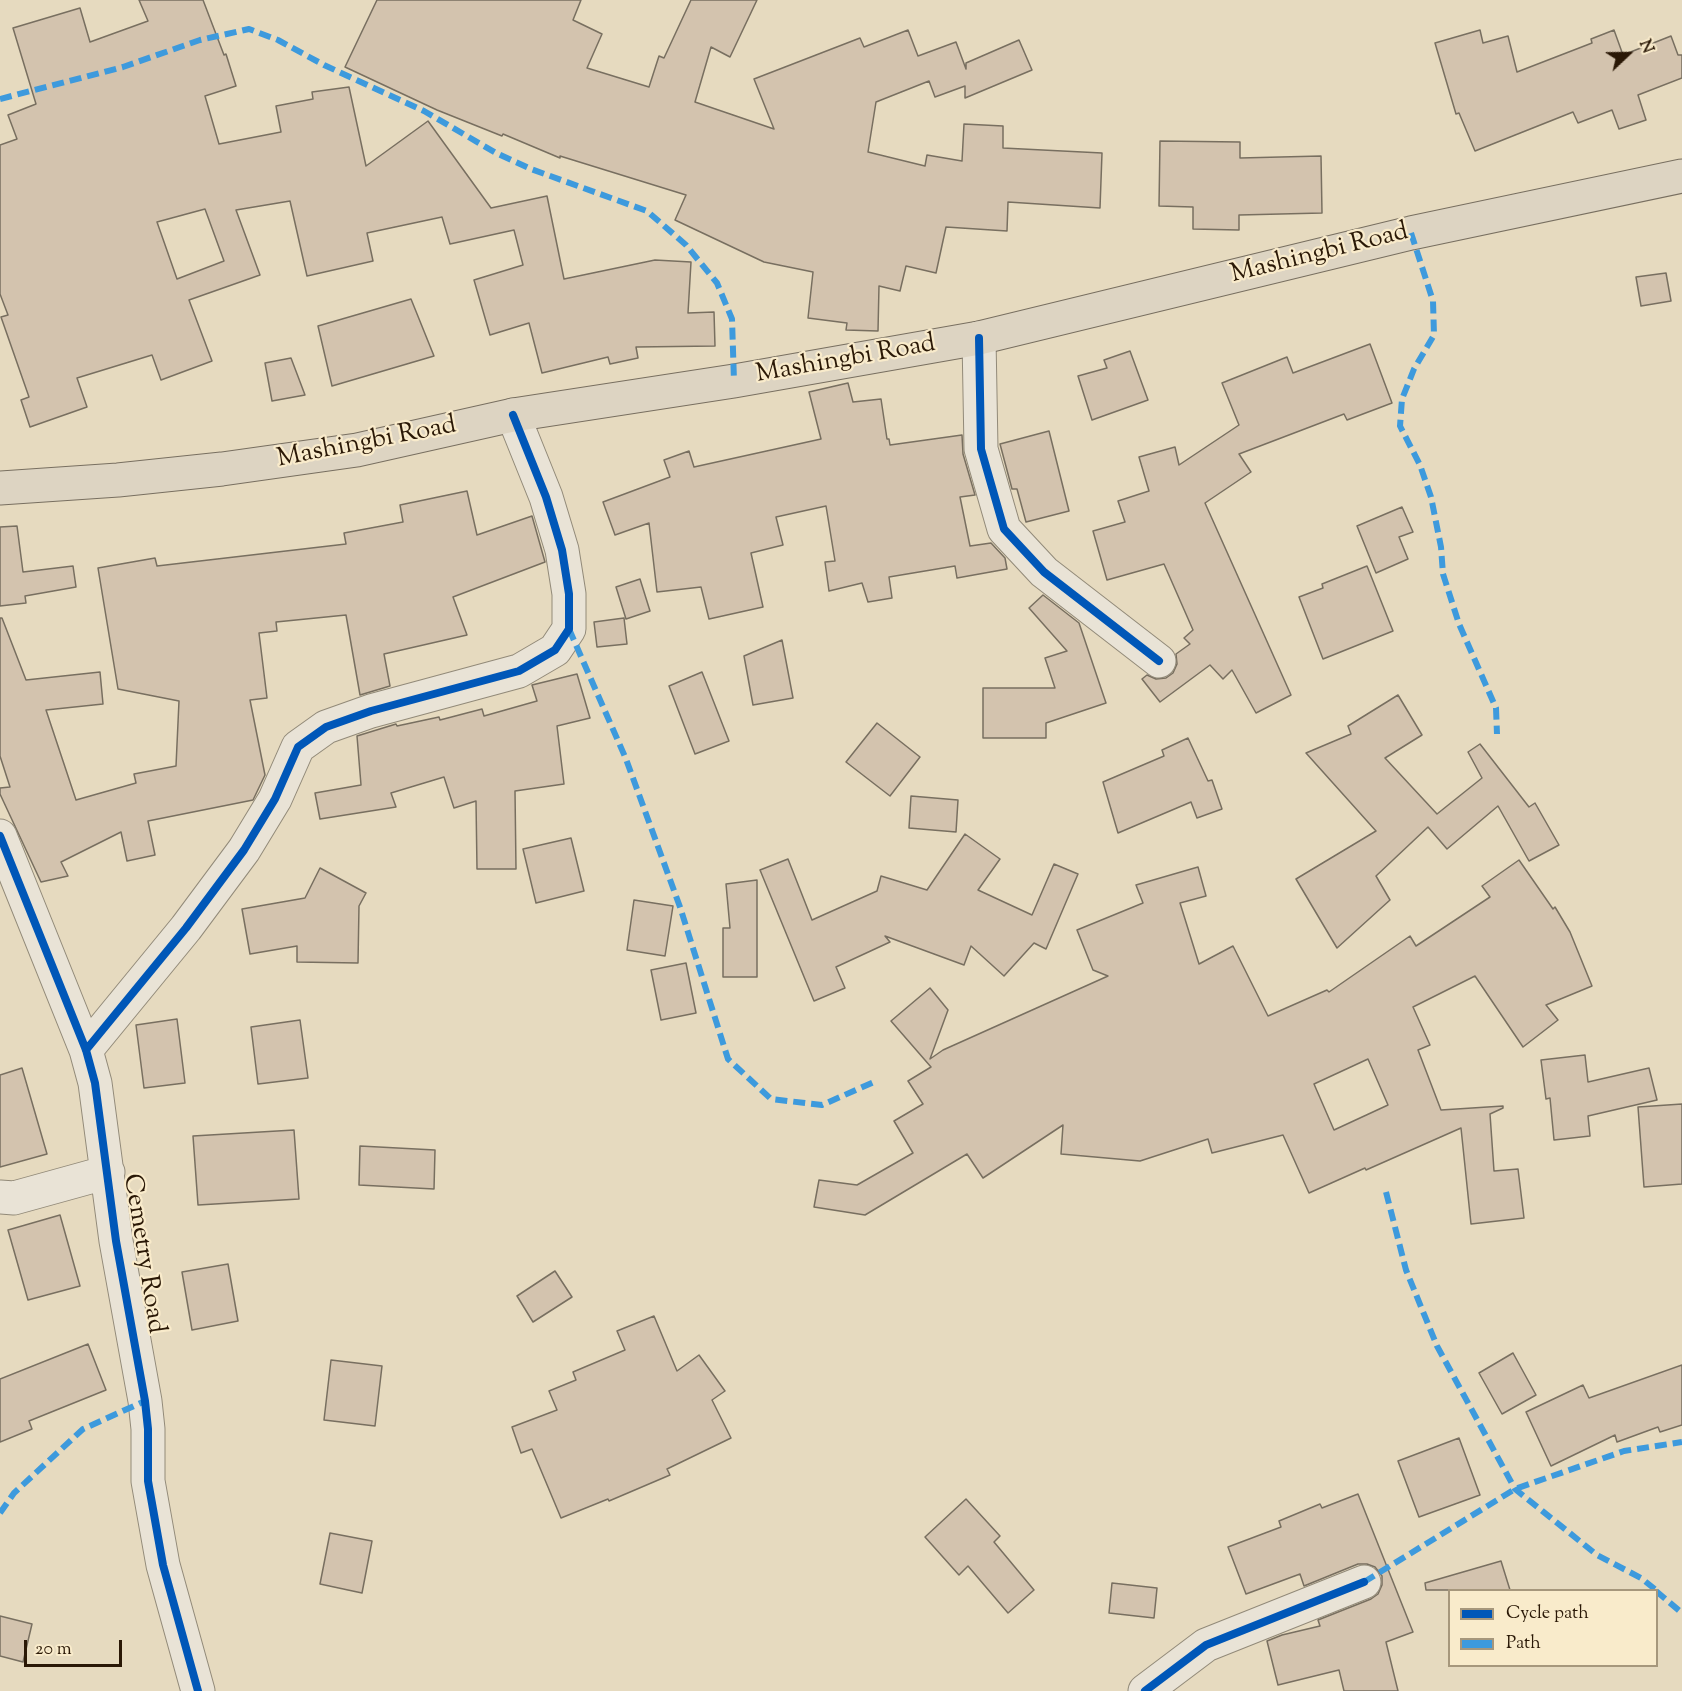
<!DOCTYPE html>
<style>
body{margin:0}
#map{position:relative;width:1682px;height:1691px;overflow:hidden;background:#e6dabf;font-family:"Sorts Mill Goudy",serif}
canvas{display:block}
.legend{position:absolute;left:1448px;top:1589px;width:210px;height:78px;box-sizing:border-box;background:#f9ebcb;border:2px solid #a6977c;margin:0;padding:8px 10px;list-style:none;font-size:18px;color:#2a1806}
.legend li{display:flex;align-items:center;gap:12px;height:30px}
.legend b{width:30px;border:2px solid #a6977c}
.north{position:absolute;left:1598px;top:24px;width:60px;height:60px;-webkit-text-stroke:4px #f9ebcb;paint-order:stroke;rotate:68deg;font-size:16px;font-weight:700;line-height:24px;text-align:center;color:#2a1806}
.north::after{content:'';display:block;margin:auto;width:21px;height:27px;background:#2a1806;clip-path:polygon(50% 0,100% 100%,50% 72%,0 100%)}
.scale{position:absolute;left:24px;top:1640px;width:98px;height:27px;box-sizing:border-box;border:3px solid #2a1806;border-top:0;padding-left:8px;font-size:18px;line-height:21px;white-space:nowrap;color:#2a1806;-webkit-text-stroke:4px #f9ebcb;paint-order:stroke}
</style>
<div id="map">
<canvas width="1682" height="1691"></canvas>
<ul class="legend">
<li><b style="height:8px;background:#0057b8"></b>Cycle path</li>
<li><b style="height:8px;background:#3d9add"></b>Path</li>
</ul>
<div class="north">N</div>
<div class="scale">20 m</div>
</div>
<script>
const c = document.querySelector('canvas').getContext('2d');
c.lineJoin = 'round';
function fillPath(path, color) { c.fillStyle = color; c.fill(path, 'evenodd'); }
function trace(path, color, width, dash) { c.strokeStyle = color; c.lineWidth = width; c.lineCap = dash ? 'butt' : 'round'; c.setLineDash(dash || []); c.stroke(path); }
function label(font, color, halo, rows, align = 'center') {
  c.font = font + ' "Sorts Mill Goudy",serif'; c.lineWidth = 4.5; c.setLineDash([]); c.textBaseline = 'middle'; c.strokeStyle = halo; c.fillStyle = color; for (const [text, x, y, turn = 0] of rows) {
    c.save(); c.translate(x, y); c.rotate((+turn || 0) * Math.PI / 180); c.textAlign = isNaN(turn) ? turn : align; if (halo) c.strokeText(text, 0, 0); c.fillText(text, 0, 0); c.restore();
  }
}
const building = new Path2D(`
 M 139,0 L 203,0 L 224,55 L 226,54 L 236,86 L 205,96 L 219,144 L 281,132 L 276,106 L 313,99 L 312,92 L 349,87 L 366,166 L 428,121 L 491,208 L 547,196 L 564,279 L 655,260 L 691,262 L 688,313 L 714,312 L 715,346 L 636,347 L 638,358 L 610,364 L 608,357 L 542,373 L 529,323 L 490,335 L 474,280 L 523,265 L 514,230 L 450,244 L 442,217 L 367,233 L 373,261 L 307,276 L 290,201 L 236,210 L 260,275 L 189,300 L 212,361 L 161,380 L 152,355 L 77,378 L 87,407 L 30,427 L 21,400 L 29,397 L 1,317 L 8,315 L 0,294 L 0,145 L 17,139 L 8,115 L 36,104 L 13,28 L 80,8 L 90,42 L 148,21 ZM 205,209 L 224,261 L 177,279 L 157,222 Z
 M 377,0 L 581,0 L 573,20 L 602,34 L 587,68 L 649,87 L 659,56 L 664,58 L 691,0 L 757,0 L 730,57 L 711,47 L 695,102 L 774,129 L 754,79 L 860,38 L 864,47 L 908,30 L 918,56 L 956,42 L 966,69 L 966,63 L 1019,40 L 1032,70 L 965,98 L 965,86 L 935,97 L 929,81 L 876,102 L 868,152 L 925,166 L 927,155 L 962,161 L 964,124 L 1003,126 L 1003,148 L 1102,153 L 1100,208 L 1008,202 L 1007,231 L 946,227 L 936,273 L 906,266 L 900,291 L 879,286 L 878,331 L 846,330 L 847,323 L 808,318 L 813,272 L 764,262 L 675,220 L 686,195 L 560,156 L 560,158 L 503,134 L 502,136 L 437,110 L 345,67 Z
 M 1480,30 L 1483,43 L 1508,36 L 1517,72 L 1592,43 L 1591,39 L 1614,30 L 1623,55 L 1671,36 L 1678,55 L 1682,55 L 1682,78 L 1638,95 L 1646,120 L 1619,129 L 1612,110 L 1578,123 L 1573,112 L 1475,151 L 1459,113 L 1456,114 L 1435,43 Z
 M 1160,141 L 1240,142 L 1240,158 L 1321,156 L 1322,213 L 1239,215 L 1239,230 L 1193,229 L 1193,207 L 1159,206 Z
 M 1666,273 L 1671,301 L 1641,306 L 1636,277 Z
 M 411,299 L 434,356 L 332,386 L 318,326 Z
 M 1370,344 L 1392,403 L 1347,420 L 1344,414 L 1239,454 L 1251,472 L 1205,503 L 1291,695 L 1256,713 L 1232,670 L 1223,679 L 1210,665 L 1160,702 L 1142,679 L 1147,675 L 1156,679 L 1166,678 L 1173,673 L 1177,664 L 1176,654 L 1190,644 L 1184,638 L 1193,630 L 1164,564 L 1107,580 L 1093,531 L 1125,522 L 1118,501 L 1149,491 L 1139,457 L 1175,447 L 1179,465 L 1239,425 L 1222,383 L 1287,357 L 1293,373 Z
 M 1130,351 L 1148,400 L 1092,420 L 1078,376 L 1107,368 L 1104,360 Z
 M 291,358 L 305,395 L 272,401 L 265,363 Z
 M 848,383 L 853,402 L 881,399 L 887,439 L 889,439 L 890,445 L 962,435 L 963,454 L 975,495 L 960,497 L 970,546 L 991,543 L 1005,558 L 1007,569 L 957,578 L 955,566 L 889,577 L 892,598 L 868,602 L 862,583 L 829,591 L 825,562 L 835,561 L 826,506 L 776,517 L 783,545 L 751,553 L 763,607 L 709,619 L 701,587 L 657,592 L 649,523 L 615,535 L 603,502 L 670,477 L 664,460 L 689,451 L 694,467 L 821,439 L 809,392 Z
 M 1049,431 L 1069,511 L 1026,522 L 1017,489 L 1012,489 L 1000,444 Z
 M 467,491 L 477,535 L 532,516 L 545,562 L 453,597 L 467,635 L 384,654 L 390,686 L 360,695 L 346,615 L 276,622 L 277,631 L 259,633 L 267,698 L 250,700 L 265,775 L 253,800 L 148,821 L 155,855 L 127,861 L 121,832 L 61,862 L 68,876 L 41,882 L 0,794 L 0,788 L 10,787 L 0,756 L 0,618 L 2,618 L 26,680 L 100,672 L 103,704 L 46,710 L 76,800 L 136,783 L 134,774 L 176,766 L 179,701 L 118,689 L 98,568 L 155,558 L 157,566 L 346,544 L 344,533 L 403,522 L 400,505 Z
 M 1402,507 L 1413,532 L 1399,537 L 1408,559 L 1376,573 L 1357,526 Z
 M 17,526 L 23,572 L 73,566 L 76,587 L 25,596 L 26,603 L 0,606 L 0,527 Z
 M 1367,566 L 1393,631 L 1323,659 L 1299,597 L 1323,588 L 1322,584 Z
 M 640,579 L 650,611 L 626,619 L 616,587 Z
 M 1043,595 L 1079,623 L 1106,703 L 1046,723 L 1046,738 L 983,738 L 983,688 L 1055,688 L 1045,658 L 1067,651 L 1029,608 Z
 M 624,618 L 627,644 L 597,647 L 594,622 Z
 M 782,640 L 793,698 L 753,705 L 744,656 Z
 M 702,672 L 729,741 L 695,754 L 669,686 Z
 M 577,674 L 590,718 L 557,726 L 564,784 L 515,791 L 516,869 L 477,869 L 476,801 L 454,808 L 444,777 L 391,793 L 396,807 L 320,819 L 315,793 L 361,785 L 357,736 L 396,724 L 397,726 L 439,717 L 440,720 L 482,709 L 484,716 L 537,701 L 532,685 Z
 M 1398,695 L 1422,735 L 1385,758 L 1437,814 L 1482,778 L 1468,752 L 1480,744 L 1529,807 L 1535,803 L 1559,845 L 1529,861 L 1498,806 L 1447,849 L 1428,827 L 1376,876 L 1390,900 L 1337,948 L 1296,879 L 1376,831 L 1306,753 L 1351,734 L 1348,726 Z
 M 877,723 L 920,757 L 890,796 L 846,762 Z
 M 1188,738 L 1208,781 L 1212,780 L 1222,809 L 1197,818 L 1191,802 L 1118,833 L 1103,782 L 1164,756 L 1162,750 Z
 M 911,796 L 958,800 L 956,832 L 909,828 Z
 M 965,834 L 1000,859 L 978,890 L 1032,915 L 1054,864 L 1078,874 L 1046,949 L 1034,943 L 1004,976 L 971,946 L 964,965 L 885,936 L 890,942 L 836,967 L 845,988 L 814,1001 L 760,870 L 788,859 L 812,920 L 877,891 L 881,876 L 927,890 Z
 M 571,838 L 584,891 L 536,903 L 523,849 Z
 M 1519,860 L 1553,909 L 1555,907 L 1570,932 L 1592,986 L 1546,1005 L 1558,1020 L 1523,1047 L 1475,976 L 1413,1007 L 1430,1045 L 1418,1050 L 1441,1110 L 1503,1106 L 1503,1108 L 1490,1114 L 1494,1171 L 1518,1169 L 1524,1218 L 1471,1224 L 1461,1128 L 1366,1170 L 1365,1168 L 1309,1193 L 1283,1135 L 1212,1153 L 1208,1139 L 1140,1161 L 1061,1154 L 1063,1125 L 983,1178 L 967,1154 L 865,1215 L 814,1207 L 819,1180 L 857,1185 L 913,1153 L 894,1121 L 923,1104 L 908,1081 L 931,1067 L 891,1021 L 930,988 L 948,1010 L 930,1059 L 943,1050 L 1108,976 L 1093,970 L 1077,930 L 1143,903 L 1136,885 L 1198,867 L 1206,896 L 1180,903 L 1199,964 L 1233,946 L 1268,1016 L 1327,990 L 1329,992 L 1410,936 L 1416,946 L 1490,897 L 1482,886 ZM 1368,1059 L 1388,1105 L 1334,1130 L 1314,1084 Z
 M 320,868 L 366,893 L 359,906 L 358,963 L 297,962 L 297,946 L 250,954 L 242,909 L 305,898 Z
 M 757,880 L 757,977 L 723,977 L 723,928 L 730,928 L 726,884 Z
 M 634,900 L 673,906 L 665,956 L 627,950 Z
 M 686,963 L 696,1013 L 661,1020 L 651,970 Z
 M 177,1019 L 185,1083 L 144,1088 L 136,1025 Z
 M 300,1020 L 308,1078 L 258,1084 L 251,1027 Z
 M 1585,1055 L 1588,1082 L 1649,1068 L 1657,1100 L 1588,1116 L 1590,1136 L 1554,1140 L 1550,1098 L 1546,1099 L 1541,1060 Z
 M 22,1068 L 47,1154 L 0,1167 L 0,1075 Z
 M 1682,1104 L 1682,1184 L 1644,1187 L 1638,1107 Z
 M 294,1130 L 299,1199 L 198,1205 L 193,1136 Z
 M 360,1146 L 435,1150 L 434,1189 L 359,1185 Z
 M 60,1215 L 80,1286 L 28,1300 L 8,1230 Z
 M 228,1264 L 238,1321 L 192,1330 L 182,1272 Z
 M 555,1271 L 572,1297 L 533,1322 L 517,1296 Z
 M 654,1316 L 677,1371 L 699,1355 L 725,1391 L 712,1400 L 731,1438 L 667,1469 L 670,1475 L 609,1501 L 608,1499 L 561,1518 L 532,1449 L 521,1453 L 512,1427 L 557,1410 L 549,1391 L 576,1380 L 573,1372 L 625,1350 L 617,1331 Z
 M 88,1344 L 106,1390 L 29,1421 L 32,1429 L 0,1442 L 0,1379 Z
 M 1513,1353 L 1536,1395 L 1502,1414 L 1479,1373 Z
 M 331,1360 L 382,1366 L 375,1426 L 324,1420 Z
 M 1682,1365 L 1682,1425 L 1660,1432 L 1658,1427 L 1617,1442 L 1615,1435 L 1551,1466 L 1526,1412 L 1583,1385 L 1589,1398 Z
 M 1459,1438 L 1480,1495 L 1419,1517 L 1398,1461 Z
 M 1358,1494 L 1413,1632 L 1386,1642 L 1398,1691 L 1344,1691 L 1339,1670 L 1278,1685 L 1267,1641 L 1282,1635 L 1320,1626 L 1318,1620 L 1371,1599 L 1378,1594 L 1382,1585 L 1382,1576 L 1375,1567 L 1367,1564 L 1358,1564 L 1304,1586 L 1300,1574 L 1246,1594 L 1228,1547 L 1281,1527 L 1279,1521 L 1320,1504 L 1322,1508 Z
 M 966,1499 L 1000,1536 L 994,1542 L 1034,1590 L 1008,1613 L 968,1566 L 959,1575 L 925,1537 Z
 M 330,1533 L 372,1541 L 362,1593 L 320,1584 Z
 M 1501,1561 L 1510,1590 L 1426,1590 L 1425,1583 Z
 M 1112,1583 L 1157,1588 L 1154,1618 L 1109,1613 Z
 M 0,1616 L 32,1624 L 23,1662 L 0,1656 Z`);
fillPath(building, '#d3c3ae');
trace(building, '#786f60', 1.5);
const street = new Path2D(`
 M 979,338 L 981,449 L 1004,529 L 1044,572 L 1159,661
 M 0,836 L 86,1050 L 95,1083 L 116,1241 L 145,1401 L 148,1429 L 148,1481 L 163,1565 L 198,1691
 M 86,1050 L 186,928 L 244,850 L 275,799 L 298,747 L 326,727 L 371,711 L 519,671 L 555,650 L 569,629 L 569,594 L 562,550 L 546,497 L 513,415
 M 0,1197 L 14,1198 L 108,1172
 M 1145,1691 L 1206,1645 L 1364,1582`);
const primary = new Path2D(`
 M 0,488 L 118,480 L 222,469 L 357,450 L 513,415 L 734,381 L 979,338 L 1411,233 L 1682,176`);
trace(street, '#928a79', 35);
trace(primary, '#786f60', 35);
trace(street, '#e9e3d6', 33);
trace(primary, '#ddd4c2', 33);
trace(new Path2D(`
 M 0,99 L 123,67 L 200,40 L 249,29 L 278,40 L 324,65 L 424,111 L 496,153 L 531,169 L 647,211 L 686,245 L 717,283 L 732,319 L 734,381
 M 1411,233 L 1433,301 L 1434,335 L 1414,369 L 1402,399 L 1400,426 L 1420,465 L 1431,497 L 1441,547 L 1443,574 L 1459,624 L 1496,708 L 1497,734
 M 569,629 L 626,759 L 680,907 L 728,1059 L 771,1099 L 822,1105 L 874,1082
 M 1386,1192 L 1406,1270 L 1437,1346 L 1515,1489 L 1597,1555 L 1641,1578 L 1656,1590
 M 0,1513 L 14,1493 L 83,1429 L 145,1401
 M 1364,1582 L 1515,1489 L 1624,1451 L 1682,1442
 M 1656,1591 L 1682,1613`), '#3d9add', 6, [12, 6]);
trace(new Path2D(`
 M 979,338 L 981,449 L 1004,529 L 1044,572 L 1159,661
 M 0,836 L 86,1050 L 95,1083 L 116,1241 L 145,1401 L 148,1429 L 148,1481 L 163,1565 L 198,1691
 M 86,1050 L 186,928 L 244,850 L 275,799 L 298,747 L 326,727 L 371,711 L 519,671 L 555,650 L 569,629 L 569,594 L 562,550 L 546,497 L 513,415
 M 1145,1691 L 1206,1645 L 1364,1582`), '#0057b8', 8);
label('26px', '#2a1806', '#f9ebcb', [
 ["Mashingbi Road",1320,255,-14],
 ["Mashingbi Road",846,361,-10],
 ["Mashingbi Road",367,444,-11],
 ["Cemetry Road",142,1254,81]
]);
</script>
